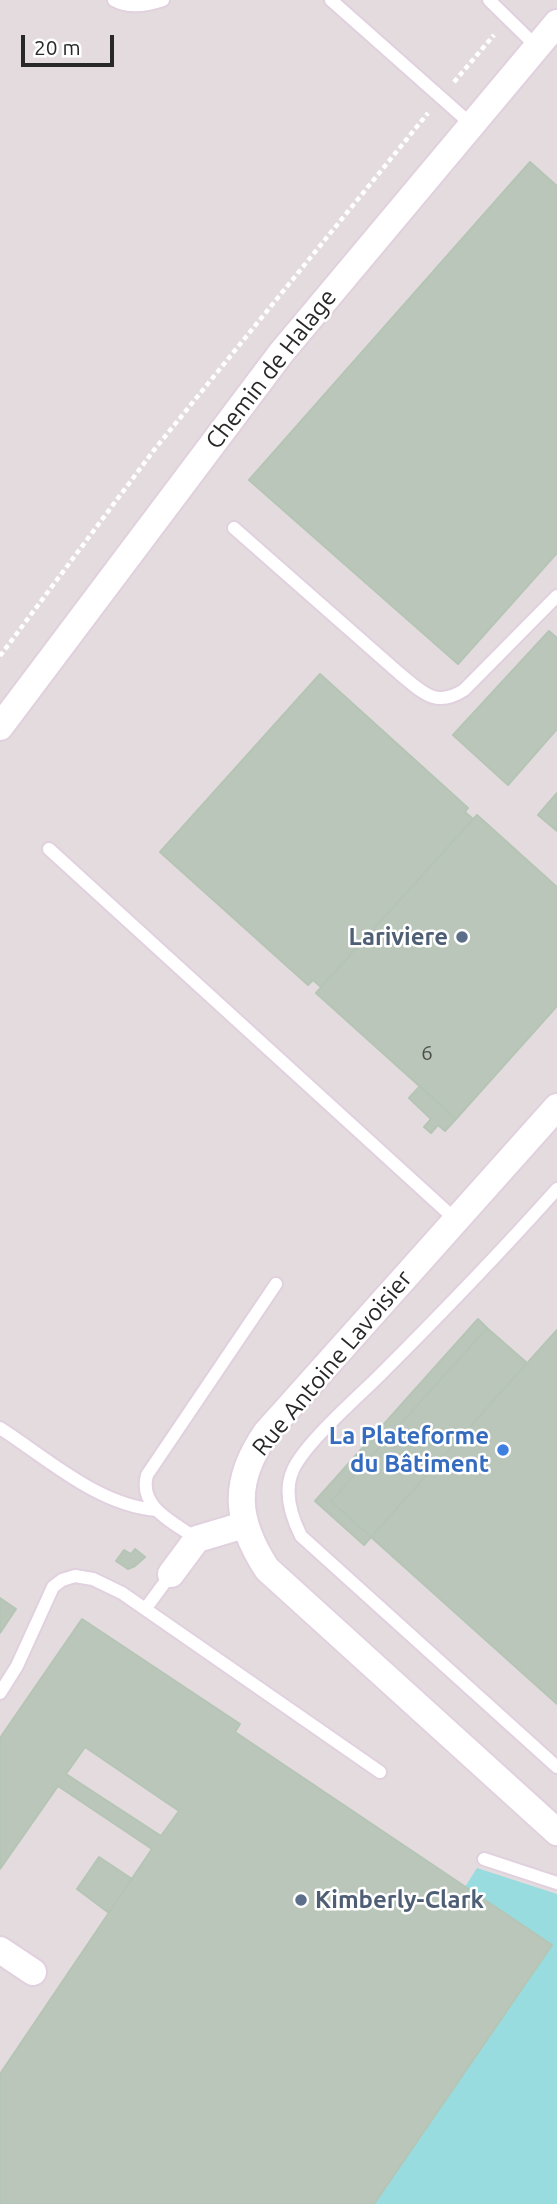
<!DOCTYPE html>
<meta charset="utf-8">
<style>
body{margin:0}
#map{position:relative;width:557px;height:2204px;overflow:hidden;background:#dceadb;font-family:Ubuntu,sans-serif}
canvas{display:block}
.scale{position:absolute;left:21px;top:35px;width:93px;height:32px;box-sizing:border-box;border:4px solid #282828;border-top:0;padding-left:9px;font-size:21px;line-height:24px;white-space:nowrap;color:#282828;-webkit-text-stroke:5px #fff;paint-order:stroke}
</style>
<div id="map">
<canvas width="557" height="2204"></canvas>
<div class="scale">20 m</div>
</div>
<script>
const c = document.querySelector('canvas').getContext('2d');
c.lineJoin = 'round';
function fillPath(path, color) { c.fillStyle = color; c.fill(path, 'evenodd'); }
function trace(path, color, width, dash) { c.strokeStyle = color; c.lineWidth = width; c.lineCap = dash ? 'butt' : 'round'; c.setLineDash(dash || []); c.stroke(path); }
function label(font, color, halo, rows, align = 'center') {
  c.font = font + ' Ubuntu,sans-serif'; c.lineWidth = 5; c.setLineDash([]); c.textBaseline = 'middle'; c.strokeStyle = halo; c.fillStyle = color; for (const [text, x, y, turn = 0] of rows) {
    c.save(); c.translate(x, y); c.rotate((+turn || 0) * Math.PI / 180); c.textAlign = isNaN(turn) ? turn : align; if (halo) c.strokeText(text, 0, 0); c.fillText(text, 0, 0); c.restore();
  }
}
fillPath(new Path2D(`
 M 0,0 L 557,0 L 557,2204 L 0,2204 Z`), '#e3dbde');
fillPath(new Path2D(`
 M 477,1868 L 557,1894 L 557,2204 L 374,2204 L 465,1887 Z`), '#99dcdf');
const building = new Path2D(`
 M 530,162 L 557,186 L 557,553 L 458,664 L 249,480 Z
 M 549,631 L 557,638 L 557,729 L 508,785 L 453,735 Z
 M 320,674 L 468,808 L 465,812 L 473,819 L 321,987 L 313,980 L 308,985 L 160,852 Z
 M 557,793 L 557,831 L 538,815 Z
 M 477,815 L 557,887 L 557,1006 L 456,1119 L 316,993 Z
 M 420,1086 L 456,1119 L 445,1131 L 438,1125 L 431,1133 L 424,1127 L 431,1119 L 409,1098 Z
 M 478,1319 L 487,1328 L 331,1501 L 371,1537 L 364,1545 L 315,1501 Z
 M 487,1328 L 527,1363 L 371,1537 L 331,1501 Z
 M 557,1330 L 557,1704 L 371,1537 Z
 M 135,1549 L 145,1557 L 135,1566 L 128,1569 L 116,1561 L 124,1550 L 131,1554 Z
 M 0,1598 L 16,1609 L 0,1633 Z
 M 82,1619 L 240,1724 L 235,1732 L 552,1945 L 374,2204 L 0,2204 L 0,2074 L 152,1849 L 58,1786 L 0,1869 L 0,1738 ZM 85,1747 L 179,1811 L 161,1836 L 66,1774 Z
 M 99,1857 L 132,1879 L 109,1913 L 77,1889 Z`);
fillPath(building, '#bbc6ba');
trace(building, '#b5c5b5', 2);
const lane = new Path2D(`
 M 114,0 C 129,9 148,5 163,0
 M 331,0 L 472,125
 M 489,0 L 537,47
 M 234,528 L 400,674 C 423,693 436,708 464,690 L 557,596
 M 49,849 L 456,1220
 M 557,1189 C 500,1253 441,1314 380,1375 C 358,1397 305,1443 293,1470 C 283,1492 291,1516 301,1536 L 557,1767
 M 0,1428 C 48,1459 98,1505 156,1510
 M 197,1539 C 175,1523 138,1508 147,1475 L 276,1284
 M 146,1608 L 171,1574
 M 0,1693 L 17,1666 L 53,1587 L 62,1580 L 75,1576 L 93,1579 L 122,1593 L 380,1772
 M 484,1859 L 557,1883`);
const street = new Path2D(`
 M 0,727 L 281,353 L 557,23
 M 557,1107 L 266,1433 C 232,1482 235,1520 267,1569 L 557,1832
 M 171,1574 L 197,1539 L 244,1525
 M 0,1950 L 33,1972`);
trace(lane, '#e1d0de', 16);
trace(street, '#e1d0de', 30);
trace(new Path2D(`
 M 454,82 L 494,35
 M 0,656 L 154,450 L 428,113`), '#fff', 4.5, [5, 3.5]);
trace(lane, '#fff', 12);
trace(street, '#fff', 26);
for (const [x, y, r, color] of [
 [462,937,7,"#5c6f8a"],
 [503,1450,7,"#3f7fe0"],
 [301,1900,7,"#5c6f8a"]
]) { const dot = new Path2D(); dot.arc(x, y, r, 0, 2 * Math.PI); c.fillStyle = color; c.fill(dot); trace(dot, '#fff', 2.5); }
label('21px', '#4d504c', null, [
 ["6",427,1053]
]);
label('24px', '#282828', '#fff', [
 ["Chemin de Halage",271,369,-52],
 ["Rue Antoine Lavoisier",332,1363,-50]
]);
label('bold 24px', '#4e5e75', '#fff', [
 ["Lariviere",448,937],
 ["Kimberly-Clark",315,1900,"left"]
], 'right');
label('bold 24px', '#366cbe', '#fff', [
 ["La Plateforme",489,1436],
 ["du Bâtiment",489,1464]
], 'right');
</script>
